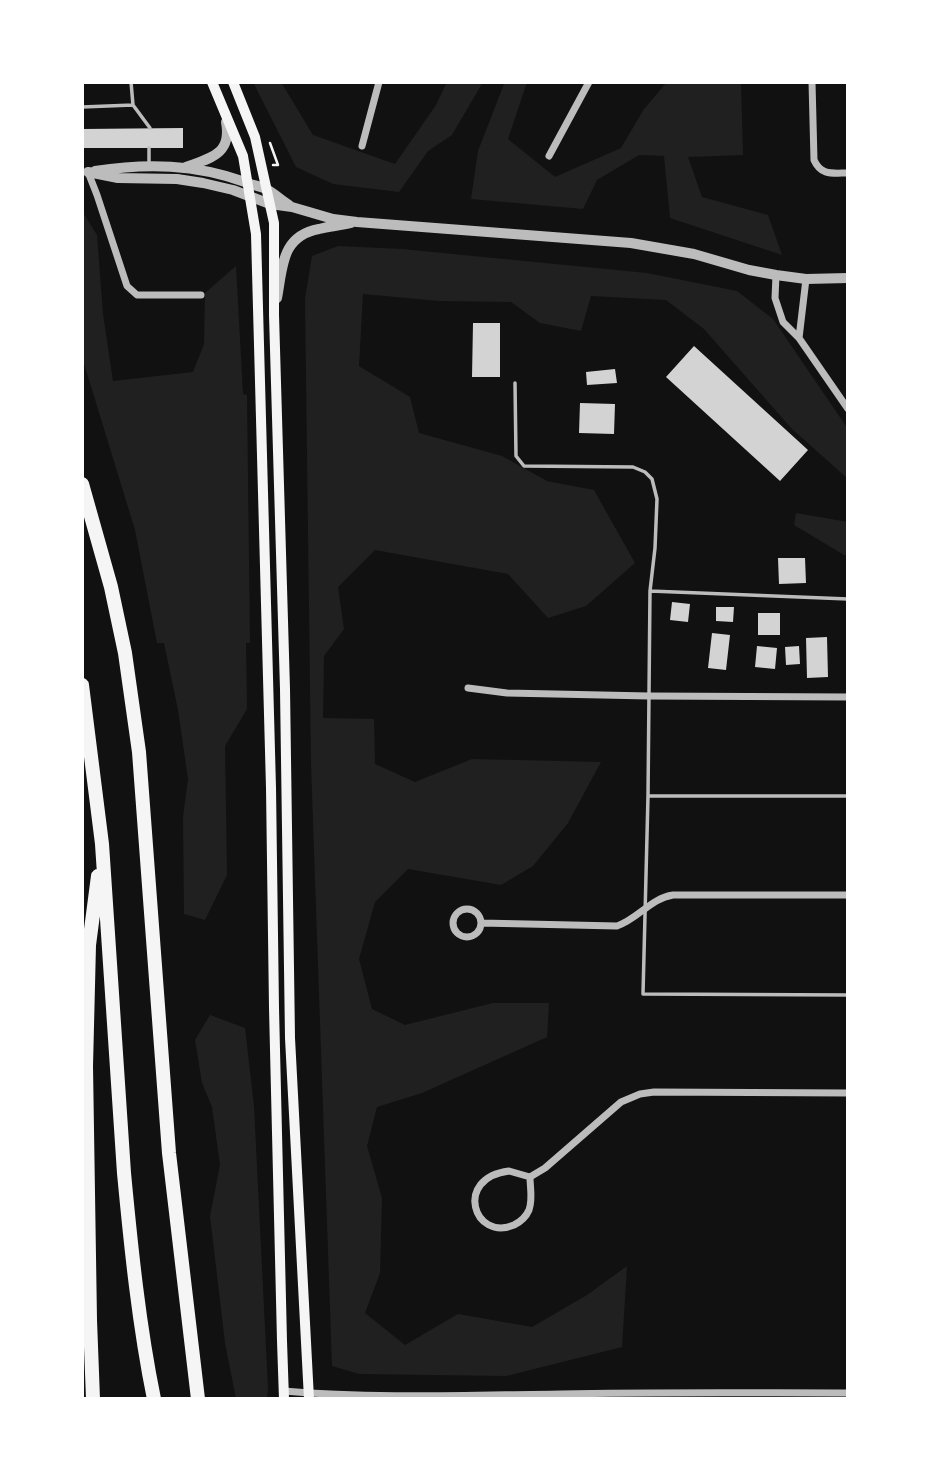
<!DOCTYPE html>
<style>
body{margin:0}
#map{position:relative;width:930px;height:1481px;overflow:hidden;background:#111;font-family:Quicksand,sans-serif}
canvas{display:block}
.frame{position:absolute;inset:0;border:84px solid #fff;pointer-events:none}
</style>
<div id="map">
<canvas width="930" height="1481"></canvas>
<div class="frame"></div>
</div>
<script>
const c = document.querySelector('canvas').getContext('2d');
c.lineJoin = 'round';
function fillPath(path, color) { c.fillStyle = color; c.fill(path, 'evenodd'); }
function trace(path, color, width, dash) { c.strokeStyle = color; c.lineWidth = width; c.lineCap = dash ? 'butt' : 'round'; c.setLineDash(dash || []); c.stroke(path); }
fillPath(new Path2D(`
 M 253,82 L 281,82 L 313,135 L 395,164 L 436,105 L 447,82 L 483,82 L 452,135 L 428,151 L 399,192 L 333,184 L 296,167 Z
 M 486,82 L 527,82 L 508,139 L 555,177 L 621,148 L 644,109 L 667,82 L 741,82 L 743,155 L 688,157 L 702,197 L 768,215 L 782,255 L 670,218 L 664,156 L 639,155 L 597,180 L 583,209 L 471,199 L 478,151 L 504,84 Z
 M 82,211 L 97,235 L 103,314 L 113,381 L 193,372 L 204,344 L 205,293 L 236,266 L 243,394 L 247,395 L 250,643 L 246,643 L 247,709 L 225,746 L 227,875 L 205,920 L 184,914 L 183,817 L 188,779 L 178,710 L 164,643 L 157,643 L 135,530 L 82,357 Z
 M 338,246 L 402,249 L 647,273 L 737,291 L 773,319 L 848,429 L 848,479 L 791,428 L 704,329 L 666,300 L 591,296 L 581,331 L 540,323 L 511,302 L 439,301 L 363,294 L 359,366 L 410,397 L 419,433 L 502,456 L 547,481 L 594,490 L 635,563 L 586,606 L 548,618 L 508,574 L 375,550 L 338,587 L 344,629 L 324,656 L 323,718 L 374,719 L 375,764 L 415,782 L 472,759 L 601,762 L 568,823 L 533,866 L 501,885 L 408,869 L 375,902 L 359,959 L 372,1009 L 405,1025 L 493,1003 L 549,1003 L 547,1037 L 422,1093 L 377,1107 L 367,1146 L 382,1198 L 380,1273 L 365,1313 L 405,1345 L 458,1314 L 532,1327 L 587,1295 L 627,1266 L 622,1347 L 506,1376 L 359,1374 L 332,1366 L 311,764 L 305,299 L 312,256 Z
 M 796,513 L 848,522 L 848,555 L 844,555 L 794,525 Z
 M 210,1015 L 245,1028 L 254,1106 L 268,1389 L 267,1399 L 236,1399 L 225,1343 L 210,1216 L 220,1165 L 212,1107 L 202,1083 L 195,1040 Z`), '#202020');
fillPath(new Path2D(`
 M 183,128 L 183,148 L 82,148 L 82,129 Z
 M 473,323 L 500,323 L 500,377 L 472,377 Z
 M 694,346 L 808,450 L 780,481 L 666,377 Z
 M 615,369 L 617,383 L 587,385 L 586,372 Z
 M 580,403 L 615,404 L 614,434 L 579,433 Z
 M 778,558 L 805,558 L 806,583 L 779,584 Z
 M 672,602 L 690,604 L 688,622 L 670,620 Z
 M 716,607 L 734,607 L 733,622 L 716,621 Z
 M 758,613 L 780,613 L 780,635 L 758,635 Z
 M 712,633 L 730,635 L 726,670 L 708,668 Z
 M 827,637 L 828,677 L 807,678 L 806,638 Z
 M 757,646 L 777,648 L 775,669 L 755,667 Z
 M 799,646 L 800,664 L 786,665 L 785,647 Z`), '#d3d3d3');
trace(new Path2D(`
 M 270,143 L 278,165 L 273,165`), '#f5f5f5', 2.5);
trace(new Path2D(`
 M 131,82 L 133,105 L 150,128
 M 82,107 L 133,105
 M 149,164 L 149,148
 M 515,383 L 516,456 L 524,466 L 633,467 L 645,472 L 652,479 L 657,499 L 655,548 L 650,591 L 648,796 L 643,994 L 848,995
 M 650,591 L 848,599
 M 648,796 L 848,796`), '#bcbcbc', 3.5);
trace(new Path2D(`
 M 812,82 L 814,160 C 821,176 833,173 848,173
 M 362,146 L 379,82
 M 549,156 L 589,82
 M 88,172 L 97,195 L 127,286 L 137,295 L 201,295
 M 776,275 L 775,298 L 783,322 L 799,338 L 848,409
 M 799,338 L 806,279
 M 468,688 L 507,693 L 649,696 L 848,697
 M453 923a14 14 0 1 1 28 0a14 14 0 1 1-28 0Z
 M 481,923 L 617,926 C 638,919 651,898 673,895 L 848,895
 M 509,1171 L 530,1177 C 530,1188 533,1199 529,1210 C 526,1217 520,1222 514,1225 C 474,1242 453,1178 509,1171 Z
 M 530,1177 L 545,1168 L 621,1102 L 640,1094 L 654,1092 L 848,1093
 M 284,1391 C 376,1399 469,1395 561,1394 C 656,1392 752,1393 848,1393`), '#bcbcbc', 7);
trace(new Path2D(`
 M 186,167 C 211,158 232,154 226,122
 M 95,171 C 147,163 195,164 245,182 C 252,185 260,186 266,189 C 274,193 281,200 289,205
 M 88,172 L 118,178 L 177,179 L 203,183 L 233,190 L 270,204 L 292,207 L 333,219 L 357,222 L 631,243 L 694,254 L 749,270 L 776,275 L 806,279 L 848,278
 M 277,298 C 283,267 281,236 319,229 C 329,226 340,226 351,223`), '#bcbcbc', 10);
trace(new Path2D(`
 M 212,82 L 243,156 L 256,234 L 271,788 L 274,1008 L 282,1341 L 284,1399
 M 233,82 L 255,137 L 274,223 L 274,315 L 285,689 L 290,1038 L 309,1399`), '#f5f5f5', 10);
trace(new Path2D(`
 M 82,484 L 111,587 L 125,653 L 139,752 L 169,1153 L 198,1399
 M 82,685 L 102,844 L 124,1173 C 131,1247 139,1326 154,1399
 M 93,1399 L 90,1320 L 86,1066 L 89,945 L 98,876`), '#f5f5f5', 14);
</script>
